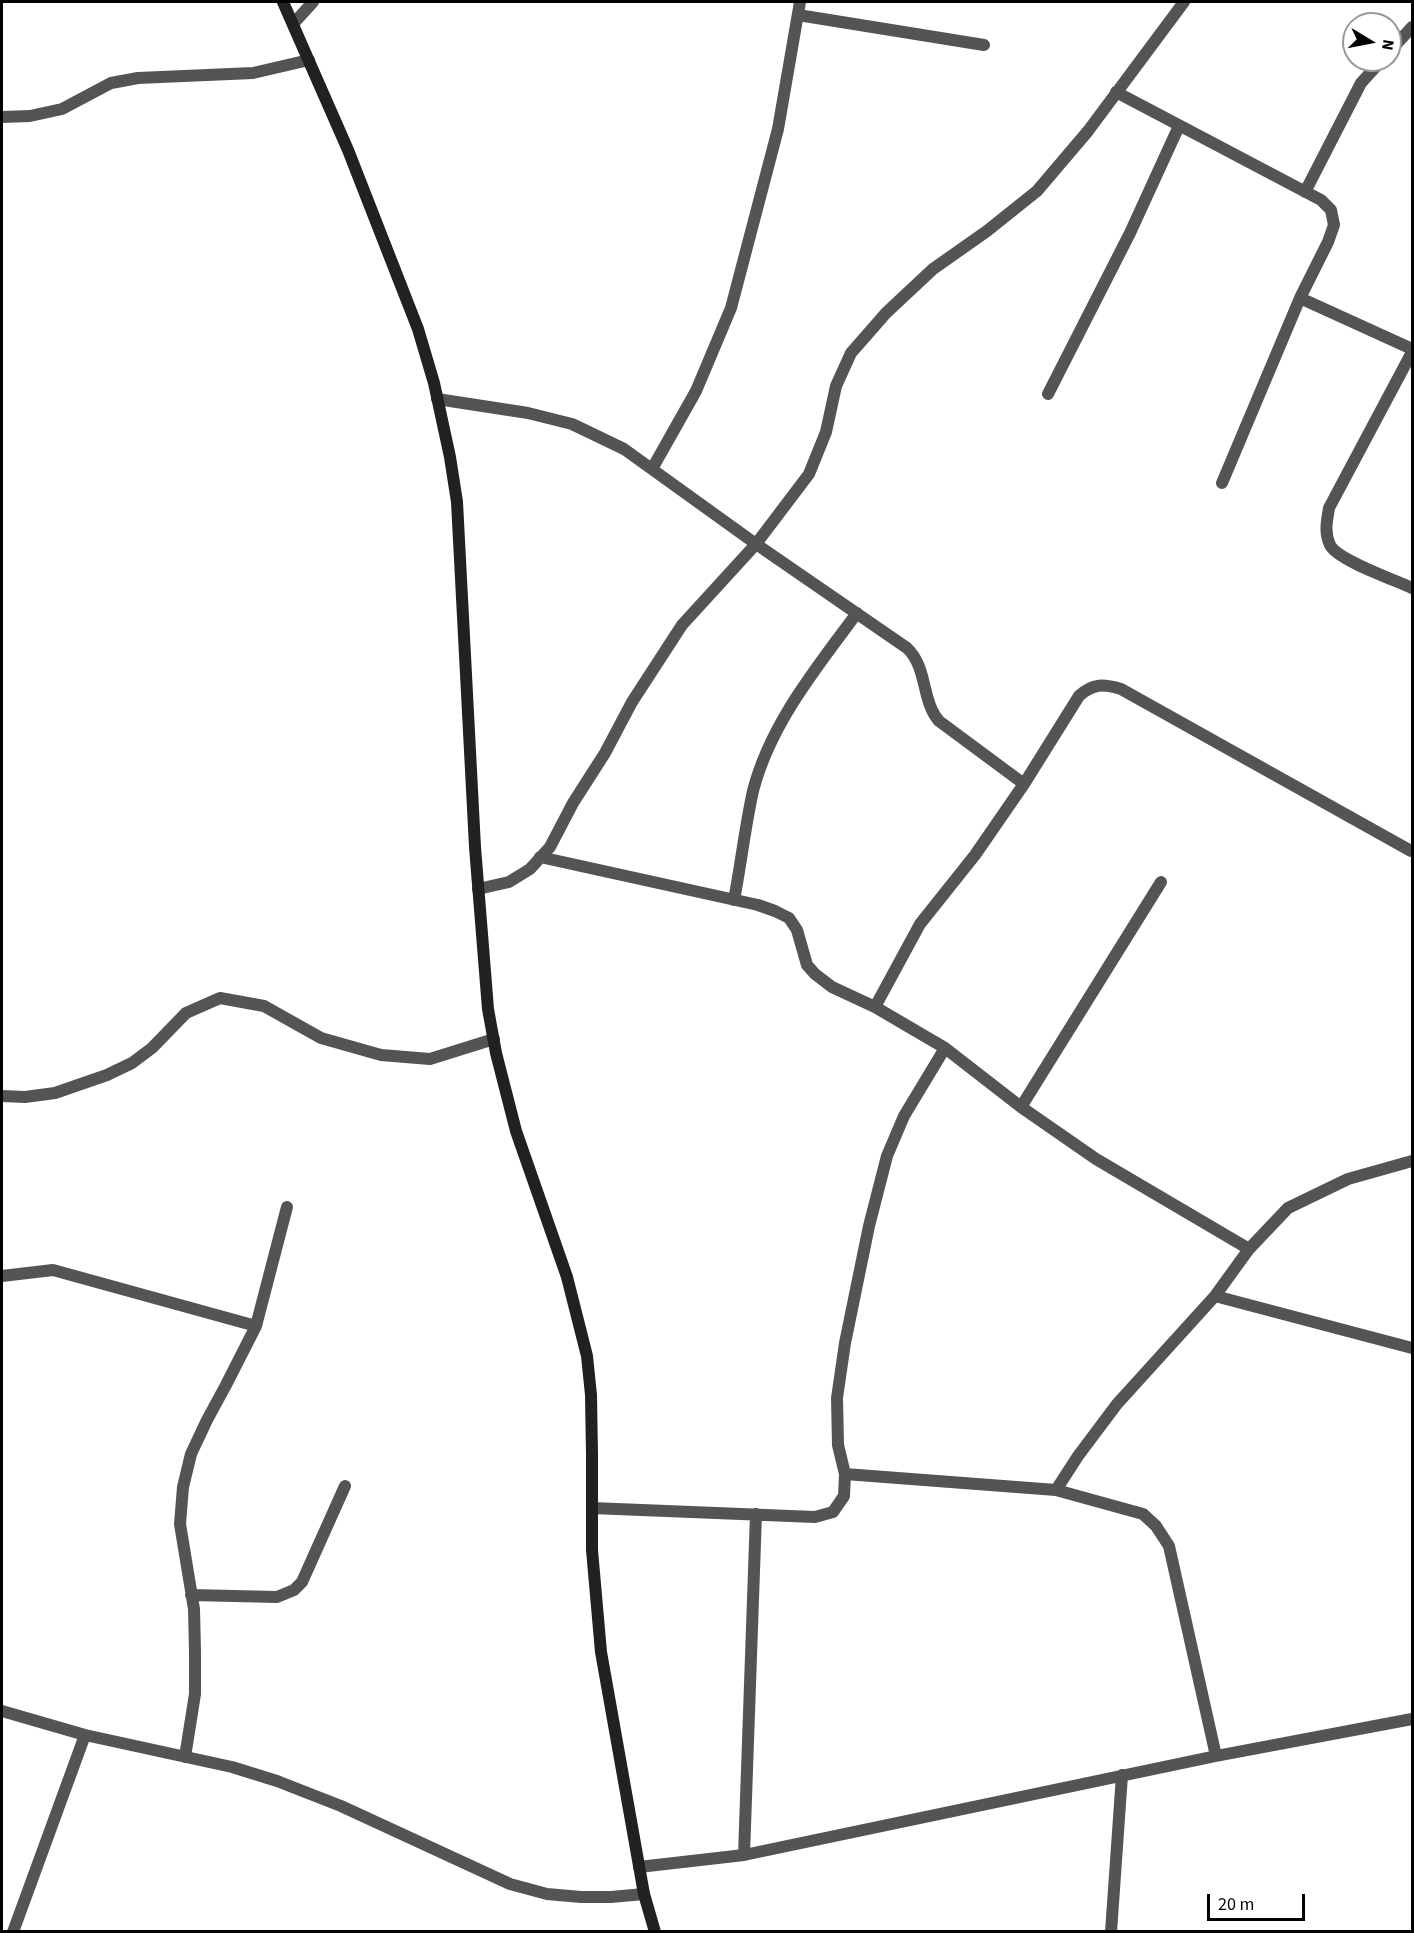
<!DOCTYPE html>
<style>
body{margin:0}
#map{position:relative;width:1414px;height:1933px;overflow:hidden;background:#fff;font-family:"Source Sans 3",sans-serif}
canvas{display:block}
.frame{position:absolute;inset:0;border:3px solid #000;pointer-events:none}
.north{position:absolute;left:1342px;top:12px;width:60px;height:60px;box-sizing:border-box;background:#fff;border:2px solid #999;border-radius:50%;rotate:100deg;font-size:16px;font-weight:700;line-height:24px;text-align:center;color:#000}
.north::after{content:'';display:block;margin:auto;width:21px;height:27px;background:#000;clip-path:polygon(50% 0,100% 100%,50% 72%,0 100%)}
.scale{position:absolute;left:1207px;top:1894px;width:98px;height:27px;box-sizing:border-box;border:3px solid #000;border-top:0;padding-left:8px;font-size:18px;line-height:21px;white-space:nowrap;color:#000;-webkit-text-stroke:4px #fff;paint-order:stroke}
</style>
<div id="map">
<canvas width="1414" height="1933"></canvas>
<div class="frame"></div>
<div class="north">N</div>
<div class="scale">20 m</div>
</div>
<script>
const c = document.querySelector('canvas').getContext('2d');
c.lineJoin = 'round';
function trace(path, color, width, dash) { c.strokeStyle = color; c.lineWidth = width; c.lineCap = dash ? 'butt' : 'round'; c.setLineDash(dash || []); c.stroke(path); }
trace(new Path2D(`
 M 798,15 L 984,45
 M 293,24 L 313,2
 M 1390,51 L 1412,27
 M 1116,92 L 1321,200 L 1331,210 L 1334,225 L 1328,242 L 1300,298 L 1222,483
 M 2,117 L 30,116 L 62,109 L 111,83 L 138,78 L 253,73 L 309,60
 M 1305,192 L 1361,83 L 1382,60
 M 1300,298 L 1412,349
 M 1412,352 L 1329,508 C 1327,521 1324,532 1330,545 C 1337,560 1395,580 1412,588
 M 1048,394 L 1130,233 L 1179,126
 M 437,399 L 528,413 L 572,424 L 624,449 L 756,544 L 907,648 C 928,668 921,700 939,721 L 1024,784
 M 652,469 L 696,391 L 731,308 L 778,129 L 800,2
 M 540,857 L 758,905 L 775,911 L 789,918 L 797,930 L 807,965 L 815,974 L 832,987 L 875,1007 L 945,1048 L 1021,1107 L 1096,1159 L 1249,1249
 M 478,889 L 509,882 L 530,869 L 550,847 L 573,803 L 605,753 L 632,702 L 682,625 L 756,544 L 809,474 L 826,432 L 836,386 L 851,353 L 886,313 L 933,269 L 987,231 L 1037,191 L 1088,131 L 1184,2
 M 734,900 C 741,864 745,827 753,791 C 770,724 817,667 857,613
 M 875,1007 L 920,924 L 975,855 L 1024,784 L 1079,696 C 1093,683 1104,684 1121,689 L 1411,851
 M 2,1096 L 25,1097 L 55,1093 L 107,1075 L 132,1063 L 152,1048 L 186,1013 L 220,998 L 264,1006 L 321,1038 L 381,1055 L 430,1059 L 494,1039
 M 1021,1107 L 1161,882
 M 2,1276 L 53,1270 L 256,1326
 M 1215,1296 L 1412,1348
 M 845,1474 L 1056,1490 L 1143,1514 L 1156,1526 L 1169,1546 L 1216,1756
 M 1056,1490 L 1078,1456 L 1117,1404 L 1215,1296 L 1249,1249 L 1288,1208 L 1348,1179 L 1412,1161
 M 592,1508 L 815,1517 L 833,1512 L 844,1496 L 845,1474 L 838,1445 L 837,1398 L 845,1343 L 869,1226 L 887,1156 L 904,1116 L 945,1048
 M 191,1595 L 277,1597 L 294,1590 L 302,1582 L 345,1486
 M 2,1711 L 85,1735 L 232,1767 L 277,1781 L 341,1806 L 510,1884 L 547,1894 L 581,1897 L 611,1897 L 644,1894
 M 185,1757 L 195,1694 L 195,1652 L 194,1609 L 180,1524 L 183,1487 L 191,1454 L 207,1420 L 226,1385 L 256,1326 L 287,1207
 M 744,1855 L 756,1514
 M 639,1867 L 744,1855 L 1216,1756 L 1412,1719
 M 13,1932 L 85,1735
 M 1111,1932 L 1122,1775`), '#545454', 12);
trace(new Path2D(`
 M 283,2 L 348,150 L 418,329 L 434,383 L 450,457 L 457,502 L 475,847 L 488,1009 L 496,1053 L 516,1131 L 567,1277 L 587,1356 L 591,1395 L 592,1455 L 592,1550 L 601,1652 L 644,1894 L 655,1932`), '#212121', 12);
</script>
